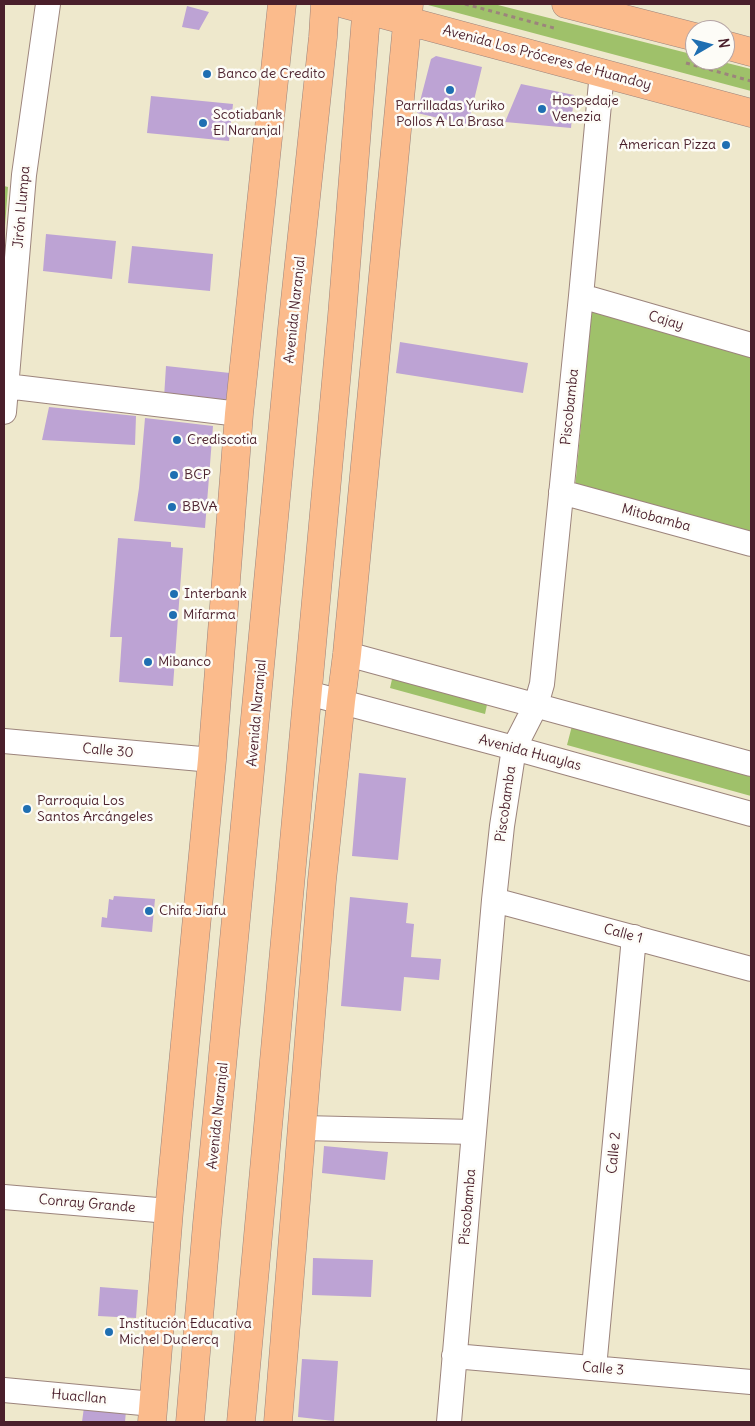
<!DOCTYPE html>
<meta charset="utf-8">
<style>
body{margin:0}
#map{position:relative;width:755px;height:1426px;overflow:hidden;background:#eee8cc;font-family:Delius,sans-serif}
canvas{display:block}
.frame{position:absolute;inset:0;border:5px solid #4a1f2b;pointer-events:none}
.north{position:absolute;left:685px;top:20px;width:50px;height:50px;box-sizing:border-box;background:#fdfcf7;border:1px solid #b5a4a5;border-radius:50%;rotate:82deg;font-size:14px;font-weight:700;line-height:20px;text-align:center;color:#4a1f2b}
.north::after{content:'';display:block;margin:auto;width:18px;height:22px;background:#1f6fb2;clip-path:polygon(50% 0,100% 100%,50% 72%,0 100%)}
</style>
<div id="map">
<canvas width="755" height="1426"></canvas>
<div class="frame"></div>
<div class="north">N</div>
</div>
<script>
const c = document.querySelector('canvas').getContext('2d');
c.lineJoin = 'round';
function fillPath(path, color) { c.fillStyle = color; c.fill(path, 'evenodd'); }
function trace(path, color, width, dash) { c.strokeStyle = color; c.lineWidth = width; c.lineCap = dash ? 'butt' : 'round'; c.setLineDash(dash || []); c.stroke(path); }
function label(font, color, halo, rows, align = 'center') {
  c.font = font + ' Delius,sans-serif'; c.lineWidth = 5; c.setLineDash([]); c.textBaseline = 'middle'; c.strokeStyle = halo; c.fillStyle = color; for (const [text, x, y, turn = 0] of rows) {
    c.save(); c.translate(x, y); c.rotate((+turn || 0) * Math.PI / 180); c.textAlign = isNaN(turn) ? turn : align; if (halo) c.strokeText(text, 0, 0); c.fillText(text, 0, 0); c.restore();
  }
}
fillPath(new Path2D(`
 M 428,4 L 494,4 L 695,55 L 695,60 L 715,60 L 751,69 L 751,91 L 428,5 Z
 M 4,186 L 8,187 L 4,239 Z
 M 592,309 L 751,355 L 751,536 L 575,488 Z
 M 393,675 L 488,700 L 485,714 L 390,688 Z
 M 573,722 L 751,773 L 751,796 L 567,745 Z`), '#9fc16a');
fillPath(new Path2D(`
 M 187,6 L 209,12 L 199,30 L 182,27 Z
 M 436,56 L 482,67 L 468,125 L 417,113 L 431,59 Z
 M 521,84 L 574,95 L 571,128 L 505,122 Z
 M 151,96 L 233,104 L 229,141 L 147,133 Z
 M 46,234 L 116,241 L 112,279 L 43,271 Z
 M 132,246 L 213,254 L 210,291 L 128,283 Z
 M 400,342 L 528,363 L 523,393 L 396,373 Z
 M 166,366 L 230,373 L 229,404 L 164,398 Z
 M 49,407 L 136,416 L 135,445 L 42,440 Z
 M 145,418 L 213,426 L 205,528 L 134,521 L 139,488 Z
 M 118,538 L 171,542 L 171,547 L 183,548 L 173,686 L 119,682 L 122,637 L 110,637 Z
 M 359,773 L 406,778 L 398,860 L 352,856 Z
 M 114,896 L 155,899 L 152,932 L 101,927 L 102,917 L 107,918 L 109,899 L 113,900 Z
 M 350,897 L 408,903 L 406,923 L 414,924 L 411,957 L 441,959 L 439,980 L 404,977 L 401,1011 L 341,1006 Z
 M 324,1146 L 388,1152 L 385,1180 L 322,1173 Z
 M 313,1258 L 373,1260 L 371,1297 L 312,1295 Z
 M 100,1287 L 138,1290 L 136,1318 L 98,1316 Z
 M 302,1359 L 338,1361 L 334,1421 L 298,1417 Z
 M 84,1407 L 126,1411 L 125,1422 L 82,1422 Z`), '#bda3d4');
const minor = new Path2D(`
 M 581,296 L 751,345
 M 6,386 L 239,414
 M 4,412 L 24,175 L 48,4
 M 561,492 L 751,544
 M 347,654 L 751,764
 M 308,693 L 514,748 L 751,814
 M 4,741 L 212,760
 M 494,900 L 751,969
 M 302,1128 L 474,1132
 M 4,1197 L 169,1211
 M 454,1356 L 751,1382
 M 594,1368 L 634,937
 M 4,1390 L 153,1404
 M 449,1422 L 494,900 L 502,826 L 514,748 L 536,705 L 542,684 L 581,296 L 602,72`);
const major = new Path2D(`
 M 344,4 L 751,113
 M 566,4 L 695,37
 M 725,45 L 751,52
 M 152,1422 L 169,1211 L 212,760 L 239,414 L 282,4
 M 278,1422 L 322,880 L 341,701 L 347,654 L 409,4`);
const highway = new Path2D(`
 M 190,1422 L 207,1224 L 292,329 L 323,37 L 325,4
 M 241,1422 L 342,316 L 367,4`);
trace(minor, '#9c847c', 26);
trace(major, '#9c847c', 29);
trace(highway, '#9c847c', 29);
trace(new Path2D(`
 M 465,4 L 554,28
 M 686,63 L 751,81`), '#9c847c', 3, [4, 4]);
trace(minor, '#fff', 24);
trace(major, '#fbbb8c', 28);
trace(highway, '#fbbb8c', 28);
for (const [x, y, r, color] of [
 [207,74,5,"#1f6fb2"],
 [450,90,5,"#1f6fb2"],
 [542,109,5,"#1f6fb2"],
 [203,123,5,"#1f6fb2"],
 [726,145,5,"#1f6fb2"],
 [177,440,5,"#1f6fb2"],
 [174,475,5,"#1f6fb2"],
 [172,507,5,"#1f6fb2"],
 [174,594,5,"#1f6fb2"],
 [173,615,5,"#1f6fb2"],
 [148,662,5,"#1f6fb2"],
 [27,809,5,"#1f6fb2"],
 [149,911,5,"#1f6fb2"],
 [109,1332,5,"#1f6fb2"]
]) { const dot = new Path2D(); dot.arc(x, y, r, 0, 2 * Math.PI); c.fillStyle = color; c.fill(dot); trace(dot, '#fdfcf7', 2); }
label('14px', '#4a1f2b', '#fdfcf7', [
 ["Avenida Los Próceres de Huandoy",547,58,15],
 ["Jirón Llumpa",22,207,-85],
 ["Avenida Naranjal",295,310,-84],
 ["Cajay",666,321,16],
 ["Piscobamba",570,407,-84],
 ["Mitobamba",656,518,15],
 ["Avenida Naranjal",257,713,-85],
 ["Calle 30",108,751,5],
 ["Avenida Huaylas",530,753,15],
 ["Piscobamba",506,804,-82],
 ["Calle 1",623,934,15],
 ["Avenida Naranjal",218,1116,-84],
 ["Calle 2",614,1153,-85],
 ["Conray Grande",87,1204,5],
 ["Piscobamba",468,1207,-85],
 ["Calle 3",603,1369,5],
 ["Huacllan",79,1397,5]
]);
label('14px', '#4a1f2b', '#fdfcf7', [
 ["Banco de Credito",217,74],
 ["Hospedaje",552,101],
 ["Venezia",552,117],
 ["Parrilladas Yuriko",450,106,"center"],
 ["Pollos A La Brasa",450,122,"center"],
 ["Scotiabank",213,115],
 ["El Naranjal",213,131],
 ["American Pizza",716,145,"right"],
 ["Crediscotia",187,440],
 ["BCP",184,475],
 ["BBVA",182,507],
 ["Interbank",184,594],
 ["Mifarma",183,615],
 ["Mibanco",158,662],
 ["Parroquia Los",37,801],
 ["Santos Arcángeles",37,817],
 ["Chifa Jiafu",159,911],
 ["Institución Educativa",119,1324],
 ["Michel Duclercq",119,1340]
], 'left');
</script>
